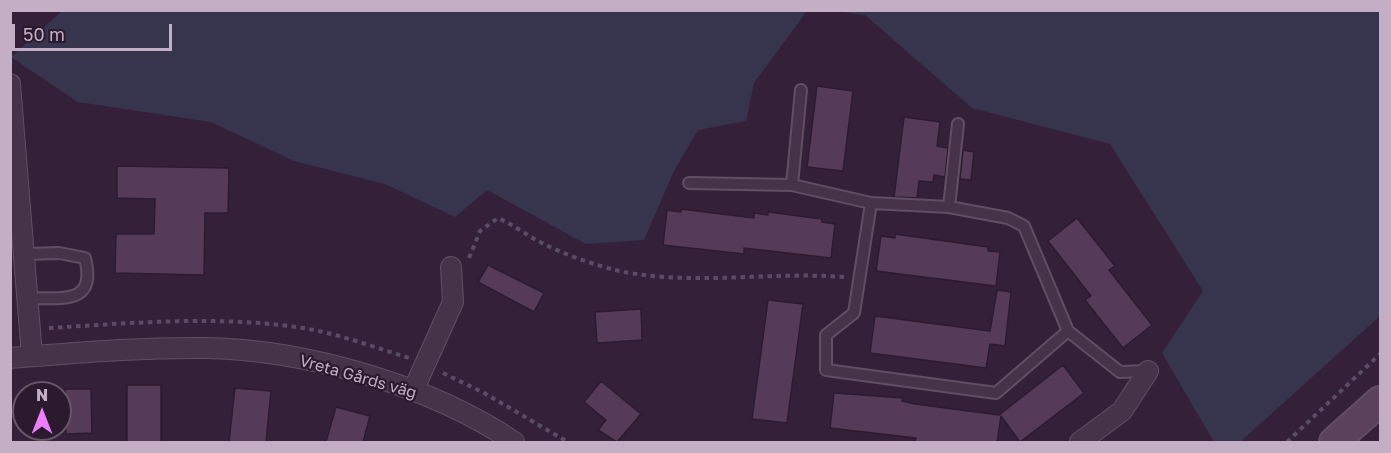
<!DOCTYPE html>
<meta charset="utf-8">
<style>
body{margin:0}
#map{position:relative;width:1391px;height:453px;overflow:hidden;background:#352039;font-family:"Golos Text",sans-serif}
canvas{display:block}
.frame{position:absolute;inset:0;border:12px solid #c4aec6;pointer-events:none}
.north{position:absolute;left:12px;top:381px;width:60px;height:60px;box-sizing:border-box;background:#2b192e;border:2px solid #68556b;border-radius:50%;rotate:0deg;font-size:16px;font-weight:700;line-height:24px;text-align:center;color:#c4aec6}
.north::after{content:'';display:block;margin:auto;width:21px;height:27px;background:#f07dfb;clip-path:polygon(50% 0,100% 100%,50% 72%,0 100%)}
.scale{position:absolute;left:12px;top:24px;width:160px;height:27px;box-sizing:border-box;border:3px solid #c4aec6;border-top:0;padding-left:8px;font-size:18px;line-height:21px;white-space:nowrap;color:#c4aec6;-webkit-text-stroke:4px #2b192e;paint-order:stroke}
</style>
<div id="map">
<canvas width="1391" height="453"></canvas>
<div class="frame"></div>
<div class="north">N</div>
<div class="scale">50 m</div>
</div>
<script>
const c = document.querySelector('canvas').getContext('2d');
c.lineJoin = 'round';
function fillPath(path, color) { c.fillStyle = color; c.fill(path, 'evenodd'); }
function trace(path, color, width, dash) { c.strokeStyle = color; c.lineWidth = width; c.lineCap = dash ? 'butt' : 'round'; c.setLineDash(dash || []); c.stroke(path); }
function label(font, color, halo, rows, align = 'center') {
  c.font = font + ' "Golos Text",sans-serif'; c.lineWidth = 4.5; c.setLineDash([]); c.textBaseline = 'middle'; c.strokeStyle = halo; c.fillStyle = color; for (const [text, x, y, turn = 0] of rows) {
    c.save(); c.translate(x, y); c.rotate((+turn || 0) * Math.PI / 180); c.textAlign = isNaN(turn) ? turn : align; if (halo) c.strokeText(text, 0, 0); c.fillText(text, 0, 0); c.restore();
  }
}
fillPath(new Path2D(`
 M 63,10 L 807,10 L 807,11 L 754,83 L 746,121 L 698,130 L 674,171 L 644,240 L 586,244 L 487,190 L 455,217 L 385,184 L 294,161 L 211,122 L 78,102 L 11,57 Z
 M 834,11 L 1380,11 L 1380,316 L 1240,442 L 1214,442 L 1162,353 L 1203,291 L 1110,144 L 972,108 L 865,15 Z`), '#37344d');
const building = new Path2D(`
 M 817,86 L 853,91 L 843,171 L 807,167 Z
 M 904,117 L 940,122 L 937,146 L 948,148 L 945,177 L 934,175 L 933,182 L 919,181 L 917,198 L 894,197 Z
 M 963,150 L 974,152 L 971,180 L 960,179 Z
 M 117,166 L 229,168 L 228,213 L 205,213 L 204,275 L 115,273 L 116,234 L 154,234 L 155,199 L 117,198 Z
 M 681,209 L 754,218 L 754,213 L 768,215 L 768,212 L 822,219 L 822,222 L 835,224 L 831,258 L 744,248 L 744,254 L 663,245 L 667,210 L 681,212 Z
 M 1077,218 L 1115,266 L 1109,270 L 1152,325 L 1123,348 L 1085,300 L 1091,296 L 1048,241 Z
 M 895,234 L 988,247 L 988,251 L 1000,252 L 996,286 L 876,271 L 881,236 L 895,238 Z
 M 488,265 L 544,293 L 534,312 L 478,282 Z
 M 997,290 L 1011,292 L 1005,346 L 990,344 L 986,368 L 870,353 L 875,316 L 990,331 Z
 M 768,300 L 803,304 L 787,423 L 752,419 Z
 M 641,309 L 642,340 L 597,343 L 595,312 Z
 M 1063,365 L 1084,393 L 1020,442 L 1001,416 L 997,442 L 915,442 L 916,438 L 830,428 L 834,393 L 903,398 L 902,401 L 915,404 L 999,415 Z
 M 601,381 L 641,414 L 617,442 L 598,430 L 606,420 L 584,402 Z
 M 127,385 L 161,385 L 161,442 L 127,442 Z
 M 235,388 L 271,391 L 266,442 L 229,442 Z
 M 65,389 L 91,389 L 92,433 L 66,434 Z
 M 336,407 L 370,416 L 363,442 L 326,442 Z`);
fillPath(building, '#563b59');
trace(building, '#2d1b30', 1.5);
const lane = new Path2D(`
 M 689,183 L 792,185 L 871,203 L 949,207 L 1008,218 L 1024,226 L 1068,331 L 1120,372 L 1148,371
 M 792,185 L 801,90
 M 871,203 L 854,313 L 826,335 L 826,370 L 996,393 L 1068,331
 M 949,207 L 958,124
 M 26,254 L 59,253 L 85,258 C 97,305 63,298 29,298`);
const street = new Path2D(`
 M 10,84 L 32,356
 M 10,358 C 76,353 142,347 207,348 C 307,350 432,386 514,442
 M 413,391 L 453,302 L 451,267
 M 1080,442 L 1122,411 L 1148,371`);
const secondary = new Path2D(`
 M 1334,442 L 1380,401`);
trace(lane, '#624e64', 14);
trace(street, '#624e64', 22);
trace(secondary, '#624e64', 32);
trace(new Path2D(`
 M 469,258 L 480,231 L 498,218 C 514,225 526,235 542,243 C 563,254 592,264 615,270 C 690,287 768,271 844,277
 M 49,328 C 134,323 218,315 303,328 C 339,334 374,347 409,358
 M 443,373 L 484,393 L 568,442
 M 1287,442 L 1380,354`), '#584d65', 4, [4.5, 4.5]);
trace(lane, '#473349', 10);
trace(street, '#473349', 20);
trace(secondary, '#5a415c', 28);
label('16px', '#c4aec6', '#2b192e', [
 ["Vreta Gårds väg",358,377,16]
]);
</script>
